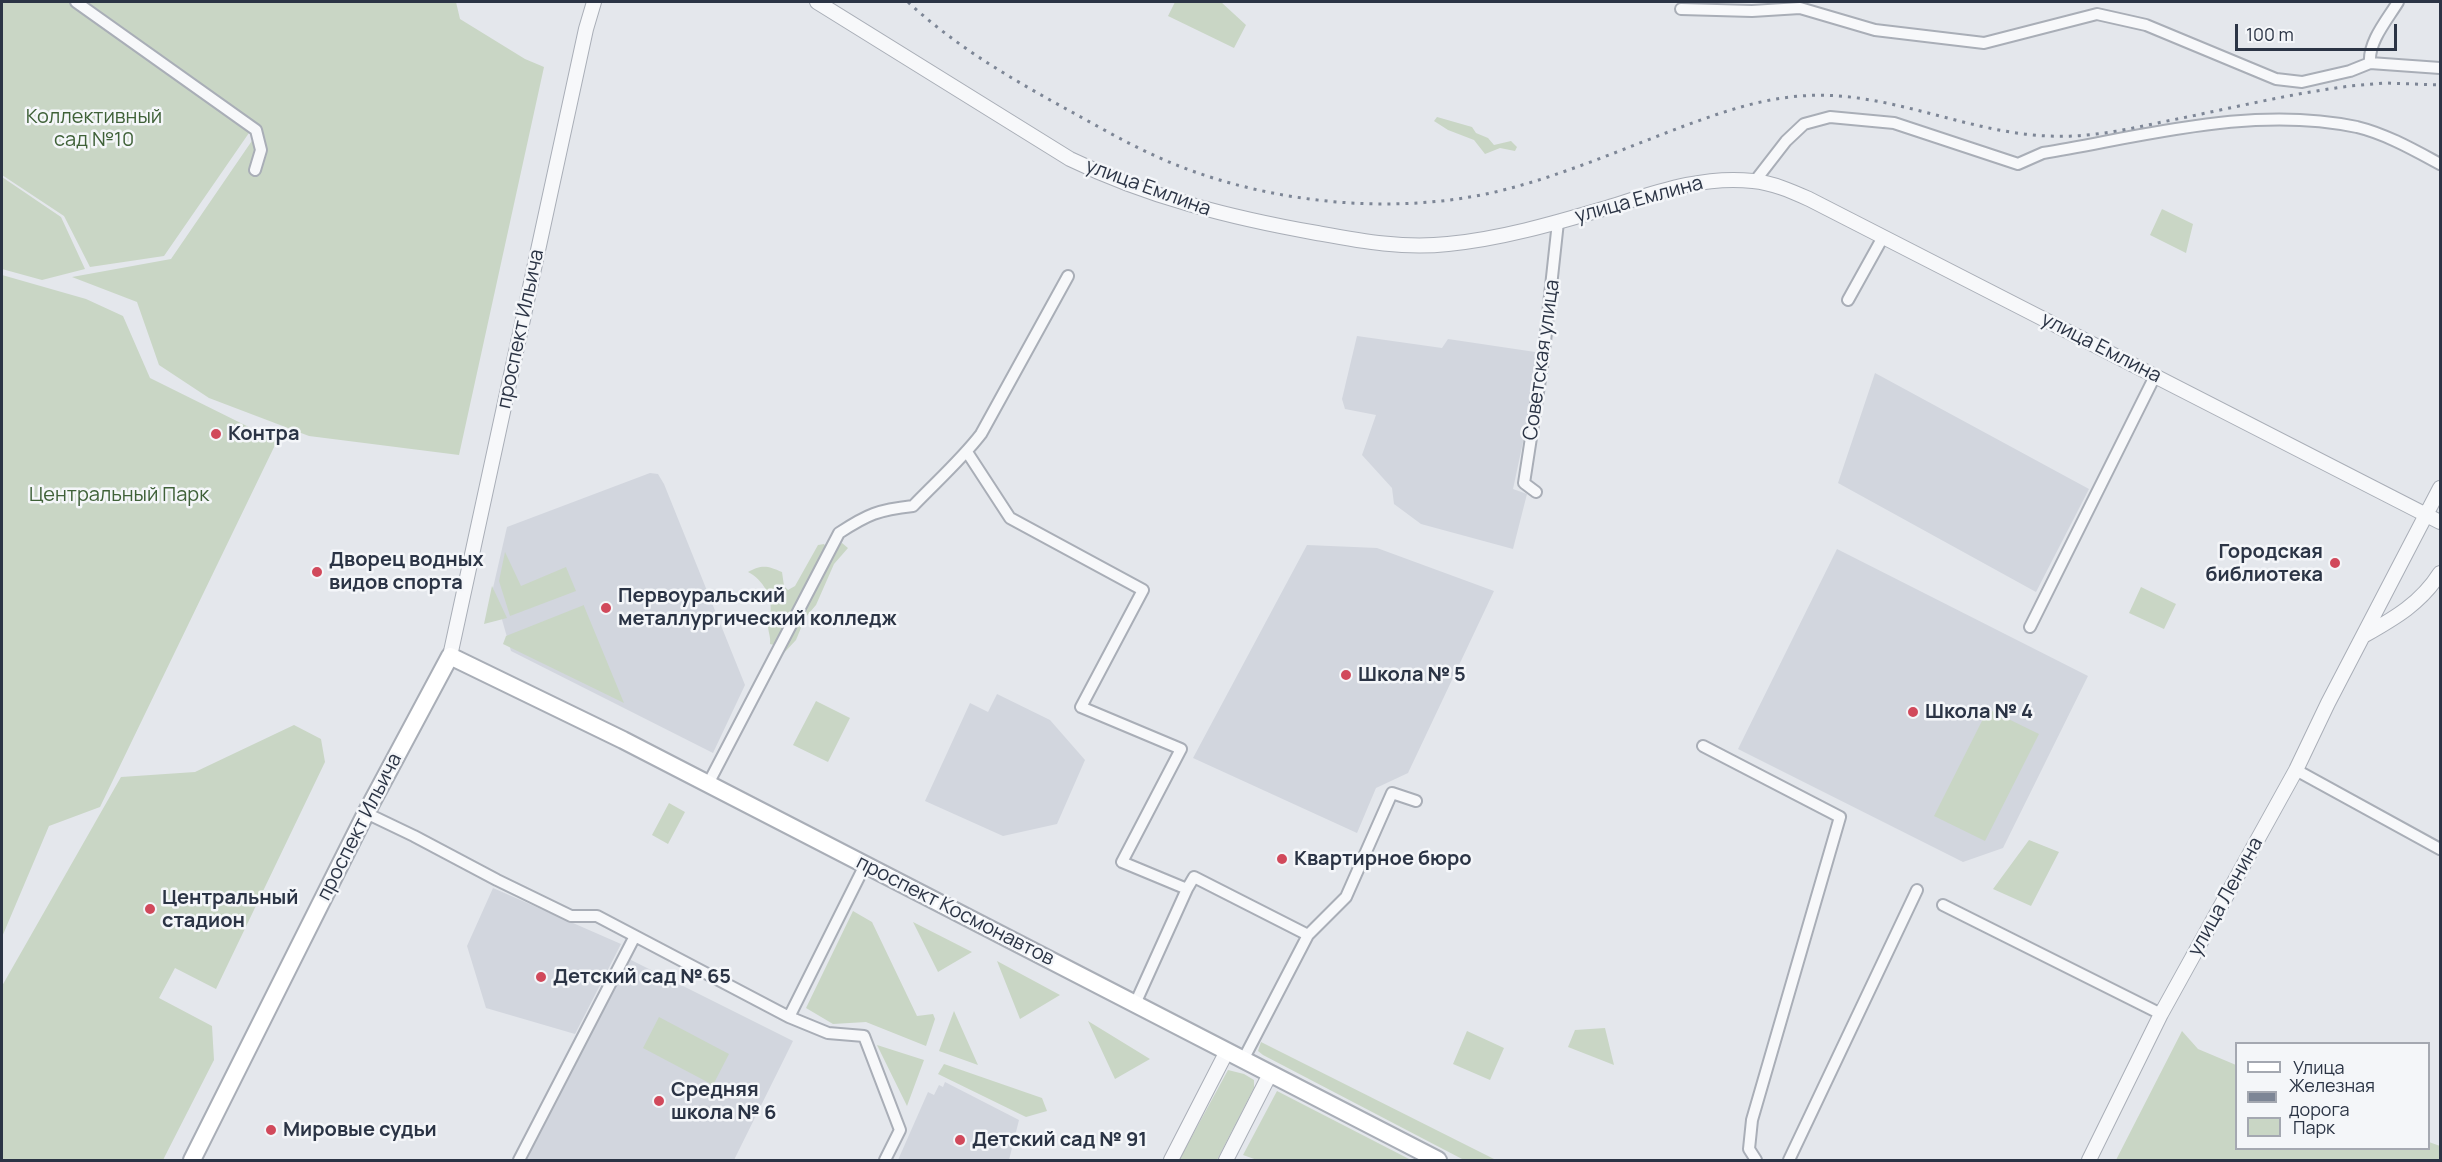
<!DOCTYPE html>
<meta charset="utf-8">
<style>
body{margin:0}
#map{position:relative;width:2442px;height:1162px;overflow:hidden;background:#e4e7ec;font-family:Manrope,sans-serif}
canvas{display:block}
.frame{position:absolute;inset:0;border:3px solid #2b3445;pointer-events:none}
.legend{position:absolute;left:2235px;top:1042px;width:195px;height:108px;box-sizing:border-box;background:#f4f6f9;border:2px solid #a4a8b1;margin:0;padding:8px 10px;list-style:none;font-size:18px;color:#2b3445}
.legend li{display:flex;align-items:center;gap:12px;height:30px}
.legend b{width:30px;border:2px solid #a4a8b1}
.scale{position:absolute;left:2235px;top:24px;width:162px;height:27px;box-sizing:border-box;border:3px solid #2b3445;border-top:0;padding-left:8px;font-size:18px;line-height:21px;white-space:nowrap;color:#2b3445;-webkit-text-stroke:4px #f4f6f9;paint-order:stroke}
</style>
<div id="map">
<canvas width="2442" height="1162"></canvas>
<div class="frame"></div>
<ul class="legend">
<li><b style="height:8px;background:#fff"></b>Улица</li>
<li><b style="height:8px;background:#7d8696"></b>Железная дорога</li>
<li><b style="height:16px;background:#c9d6c5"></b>Парк</li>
</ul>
<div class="scale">100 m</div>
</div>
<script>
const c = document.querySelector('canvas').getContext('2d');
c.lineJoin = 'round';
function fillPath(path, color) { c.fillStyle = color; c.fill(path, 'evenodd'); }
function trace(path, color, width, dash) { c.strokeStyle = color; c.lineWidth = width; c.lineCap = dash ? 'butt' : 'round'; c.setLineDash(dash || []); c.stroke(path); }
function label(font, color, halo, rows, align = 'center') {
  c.font = font + ' Manrope,sans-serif'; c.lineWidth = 5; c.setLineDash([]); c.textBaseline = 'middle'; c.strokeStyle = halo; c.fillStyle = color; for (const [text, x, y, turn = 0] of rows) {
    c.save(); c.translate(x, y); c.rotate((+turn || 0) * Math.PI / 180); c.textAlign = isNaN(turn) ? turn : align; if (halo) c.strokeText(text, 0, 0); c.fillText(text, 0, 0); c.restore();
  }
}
fillPath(new Path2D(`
 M 1357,336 L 1442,348 L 1448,339 L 1542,353 L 1513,489 L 1527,494 L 1513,549 L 1421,524 L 1394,504 L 1392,488 L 1362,455 L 1376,415 L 1345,409 L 1342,399 Z
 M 1875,373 L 2089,489 L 2036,592 L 1838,483 Z
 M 650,473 L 658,474 L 664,484 L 745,685 L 713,753 L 511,651 L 493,588 L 507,527 Z
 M 1307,545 L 1377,548 L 1494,591 L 1408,773 L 1376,788 L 1357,833 L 1193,758 Z
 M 1837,549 L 2088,676 L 2003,848 L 1963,862 L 1738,749 Z
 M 997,694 L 1050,720 L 1085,760 L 1057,824 L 1003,836 L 925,801 L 970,703 L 988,712 Z
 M 493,888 L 621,944 L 575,1034 L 486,1008 L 467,946 Z
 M 625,957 L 793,1041 L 734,1160 L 525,1160 Z
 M 945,1082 L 1019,1120 L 1009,1160 L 898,1160 L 928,1092 L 934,1095 L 939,1085 L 943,1087 Z`), '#d2d6de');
fillPath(new Path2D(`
 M 2,2 L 68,2 L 251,130 L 164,256 L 90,267 L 64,216 L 2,175 Z
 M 82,2 L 456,2 L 460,19 L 525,59 L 544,67 L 459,455 L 309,436 L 209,398 L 159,365 L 137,302 L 72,277 L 171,259 L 260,129 Z
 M 1175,2 L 1221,2 L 1246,25 L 1234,48 L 1168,16 Z
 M 1437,117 L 1472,127 L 1476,133 L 1488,138 L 1494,145 L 1511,141 L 1517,147 L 1515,151 L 1500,148 L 1485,154 L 1474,140 L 1448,130 L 1434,121 Z
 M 2,177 L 61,217 L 85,269 L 42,280 L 2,269 Z
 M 2162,209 L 2193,224 L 2186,253 L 2150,235 Z
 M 2,275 L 86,299 L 123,316 L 150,378 L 277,441 L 100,807 L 49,826 L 2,937 Z
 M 842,543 L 848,548 L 834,564 L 816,605 L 805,618 L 796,640 L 782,655 L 834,547 Z
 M 824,544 L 827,548 L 778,642 L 774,645 L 770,644 C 771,637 768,632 768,625 C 767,619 769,622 770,616 C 774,599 763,579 748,572 C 762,564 768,566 782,572 L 784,586 L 788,590 L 795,586 L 818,545 Z
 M 505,552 L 521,586 L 566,567 L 576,591 L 510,616 L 499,581 Z
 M 492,586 L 507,618 L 484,624 Z
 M 2141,587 L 2176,604 L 2164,629 L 2129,613 Z
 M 584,605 L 584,606 L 624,703 L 503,644 L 506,636 Z
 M 816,701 L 850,718 L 828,762 L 793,745 Z
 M 1988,709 L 2039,734 L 1985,841 L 1934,816 Z
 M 294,725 L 321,739 L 325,762 L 216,989 L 175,968 L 159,998 L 212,1026 L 214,1060 L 163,1160 L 2,1160 L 2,986 L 121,777 L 195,772 Z
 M 669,803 L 685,812 L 668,844 L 652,835 Z
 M 2029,840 L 2059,852 L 2031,906 L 1993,889 Z
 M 853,911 L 872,922 L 917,1016 L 933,1014 L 935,1019 L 926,1046 L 866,1022 L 833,1024 L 806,1008 Z
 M 913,922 L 972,952 L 938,972 Z
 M 997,961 L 1060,995 L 1020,1019 Z
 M 954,1011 L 978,1065 L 939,1051 Z
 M 659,1017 L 729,1054 L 713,1085 L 643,1048 Z
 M 1088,1021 L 1150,1059 L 1115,1079 Z
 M 1605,1028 L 1614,1065 L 1568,1047 L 1575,1030 Z
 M 1467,1031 L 1504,1048 L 1490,1080 L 1453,1064 Z
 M 2182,1031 L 2198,1049 L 2236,1065 L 2236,1148 L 2428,1148 L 2429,1142 L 2440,1146 L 2440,1160 L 2116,1160 Z
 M 1261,1042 L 1496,1160 L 1464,1160 L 1263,1055 L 1258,1051 Z
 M 877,1045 L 924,1060 L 907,1106 Z
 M 944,1064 L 1042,1098 L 1047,1111 L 1026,1117 L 938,1074 Z
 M 1228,1070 L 1244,1074 L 1254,1080 L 1254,1088 L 1217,1160 L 1179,1160 Z
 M 1277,1091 L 1411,1160 L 1257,1160 L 1243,1155 Z`), '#c9d6c5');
const minor = new Path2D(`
 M 76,2 L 256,130 L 261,150 L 255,170
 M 1681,9 L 1752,11 L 1800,8 L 1875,30 L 1984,43 L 2097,14 L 2146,25 L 2276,79 L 2302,82 L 2350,71 L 2370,63 L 2440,68
 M 2370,63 C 2368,42 2387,20 2398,2
 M 1755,181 L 1786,141 L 1804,124 L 1830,117 L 1894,123 L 2018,164 L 2043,153 C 2145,136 2253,105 2357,127 C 2386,134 2414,150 2440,164
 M 1848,300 L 1883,237
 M 967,452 L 1010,518 L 1143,590 L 1081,707 L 1181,749 L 1122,862 L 1187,889 L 1135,1004
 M 1536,492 L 1524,483 L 1543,360 L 1558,222
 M 2030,627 L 2155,376
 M 1703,746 L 1840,817 L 1752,1120 L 1749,1149 L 1756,1160
 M 2296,770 L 2440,849
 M 708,784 L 839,533 C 868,514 878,510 913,506 C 936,482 961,460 981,434 L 1068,276
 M 366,813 L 414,836 L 497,880 L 571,916 L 597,916 L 789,1017 L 828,1033 L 864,1036 L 900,1130 L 885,1160
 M 1187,889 L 1194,877 L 1308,935
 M 1943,905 L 2161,1014
 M 789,1017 L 865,865
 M 1243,1060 L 1308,935 L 1346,897 L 1392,793 L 1416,801
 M 519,1160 L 635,936
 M 1789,1160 L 1917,890`);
const tertiary = new Path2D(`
 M 817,2 L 1070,159 C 1148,197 1232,218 1317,233 C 1361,241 1403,249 1448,244 C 1500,239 1552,224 1603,209 C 1652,194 1701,175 1753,181 C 1773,183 1791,191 1809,199 L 2440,522
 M 2365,635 C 2395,618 2421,603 2440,573
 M 450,656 L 586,29 L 594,2
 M 1171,1160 L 1227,1051
 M 1226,1160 L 1270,1074
 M 2089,1160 L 2161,1014 L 2296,770 L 2328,703 L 2440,488`);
const secondary = new Path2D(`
 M 192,1160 L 366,813 L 450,656 L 623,740 L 1438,1160`);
trace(minor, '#a9aeb7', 14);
trace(tertiary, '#a9aeb7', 16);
trace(secondary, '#a9aeb7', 20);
trace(minor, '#f7f8fa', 10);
trace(tertiary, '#f7f8fa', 14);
trace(secondary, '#fff', 16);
trace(new Path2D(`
 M 908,2 C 953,44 1005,75 1059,105 C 1096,125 1134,148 1174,164 C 1275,205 1405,217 1511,188 C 1568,173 1628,147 1684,126 C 1722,112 1760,99 1801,96 C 1886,89 1965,133 2049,136 C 2087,138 2125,130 2162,122 C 2224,110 2287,94 2350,86 L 2385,83 L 2440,85`), '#7d8696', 3, [3, 6]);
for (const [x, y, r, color] of [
 [216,434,6,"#d1495b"],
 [2335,563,6,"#d1495b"],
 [317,572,6,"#d1495b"],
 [606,608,6,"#d1495b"],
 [1346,675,6,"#d1495b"],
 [1913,712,6,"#d1495b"],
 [1282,859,6,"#d1495b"],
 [150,909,6,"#d1495b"],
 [541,977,6,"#d1495b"],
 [659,1101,6,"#d1495b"],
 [271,1130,6,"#d1495b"],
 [960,1140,6,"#d1495b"]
]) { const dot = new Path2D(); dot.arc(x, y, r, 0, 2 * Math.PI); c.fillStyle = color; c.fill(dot); trace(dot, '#f4f6f9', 2); }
label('20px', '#3f6138', '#f4f6f9', [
 ["Коллективный",94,117],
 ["сад №10",94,140],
 ["Центральный Парк",119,495]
]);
label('20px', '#2b3445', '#f4f6f9', [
 ["улица Емлина",1148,188,20],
 ["улица Емлина",1639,200,-15],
 ["проспект Ильича",521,329,-78],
 ["улица Емлина",2101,348,27],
 ["Советская улица",1542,360,-82],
 ["проспект Ильича",360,827,-63],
 ["улица Ленина",2226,897,-61],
 ["проспект Космонавтов",955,911,27]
]);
label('bold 20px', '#2b3445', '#f4f6f9', [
 ["Контра",228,434],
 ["Городская",2323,552,"right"],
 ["библиотека",2323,575,"right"],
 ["Дворец водных",329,560],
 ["видов спорта",329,583],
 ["Первоуральский",618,596],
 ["металлургический колледж",618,619],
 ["Школа № 5",1358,675],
 ["Школа № 4",1925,712],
 ["Квартирное бюро",1294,859],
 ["Центральный",162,898],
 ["стадион",162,921],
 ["Детский сад № 65",553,977],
 ["Средняя",671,1090],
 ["школа № 6",671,1113],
 ["Мировые судьи",283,1130],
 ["Детский сад № 91",972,1140]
], 'left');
</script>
